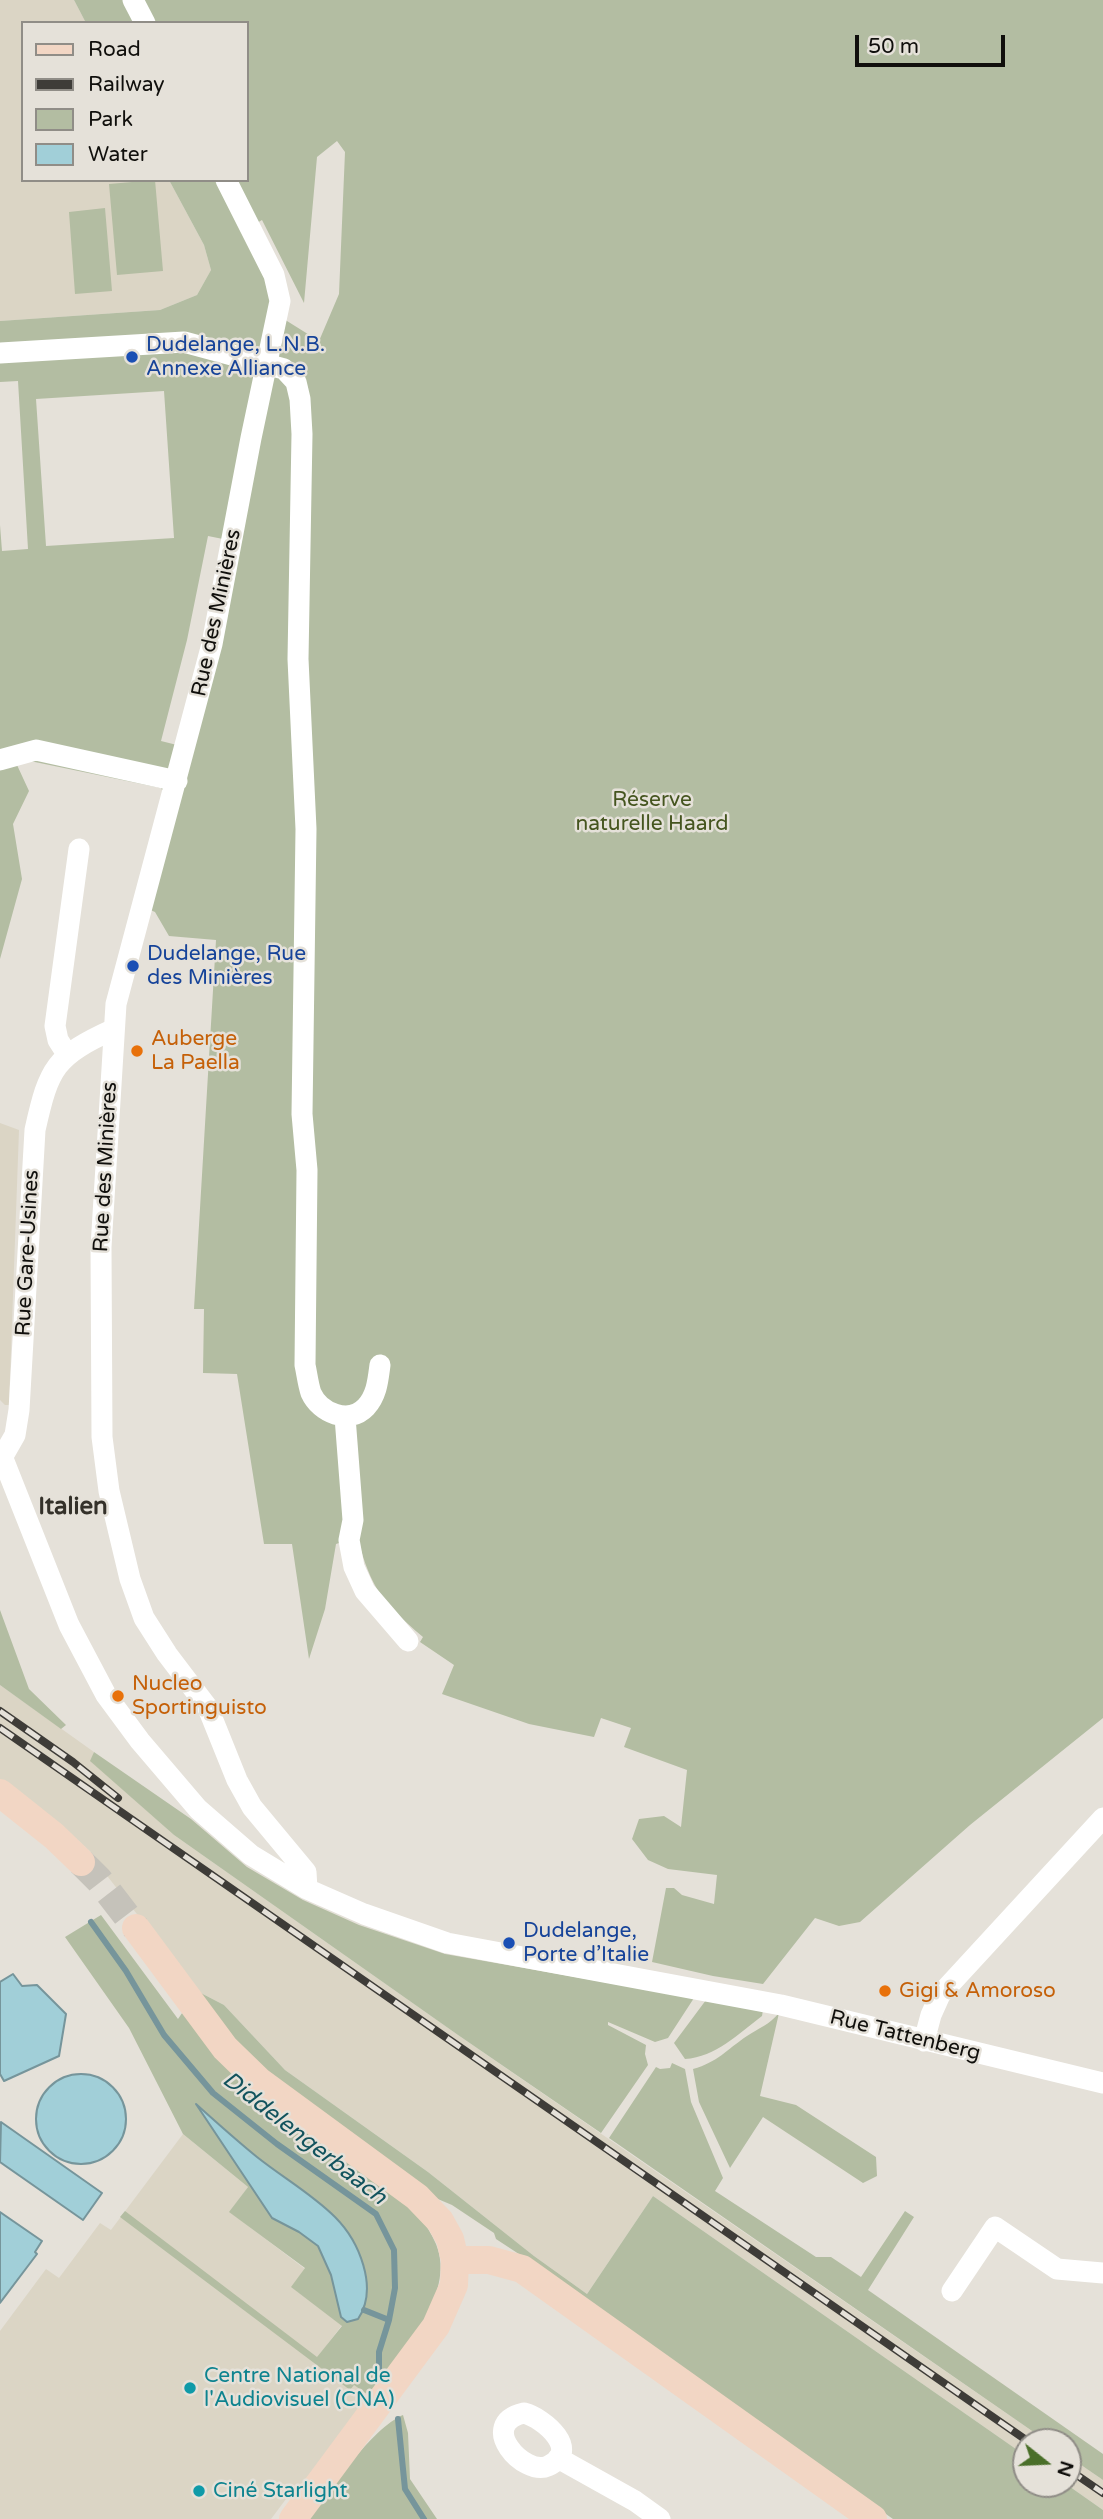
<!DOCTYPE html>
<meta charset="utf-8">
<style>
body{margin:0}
#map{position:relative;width:1103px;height:2519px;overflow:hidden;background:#e5e1d9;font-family:"Varela Round",sans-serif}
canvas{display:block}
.legend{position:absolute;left:21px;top:21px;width:228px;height:161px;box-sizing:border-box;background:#e5e1d9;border:2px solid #908d87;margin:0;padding:9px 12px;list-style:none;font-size:21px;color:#100f0c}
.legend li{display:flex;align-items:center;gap:14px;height:35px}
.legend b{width:35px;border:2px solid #908d87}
.north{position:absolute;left:1012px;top:2428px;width:70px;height:70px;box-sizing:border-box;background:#e5e1d9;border:2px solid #908d87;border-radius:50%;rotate:108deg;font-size:19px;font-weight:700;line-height:28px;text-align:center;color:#100f0c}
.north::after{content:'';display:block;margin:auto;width:24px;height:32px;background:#4a6f29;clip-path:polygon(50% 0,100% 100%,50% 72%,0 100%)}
.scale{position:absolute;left:855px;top:35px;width:150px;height:32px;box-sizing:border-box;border:4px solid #100f0c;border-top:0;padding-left:9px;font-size:21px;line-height:24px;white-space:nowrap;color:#100f0c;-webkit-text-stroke:5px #e5e1d9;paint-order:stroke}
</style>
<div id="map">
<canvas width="1103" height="2519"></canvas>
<ul class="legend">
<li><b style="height:9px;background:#f2d6c4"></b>Road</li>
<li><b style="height:9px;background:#3e3c38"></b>Railway</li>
<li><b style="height:19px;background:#b3bda2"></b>Park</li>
<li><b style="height:19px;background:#a1cfd8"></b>Water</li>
</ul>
<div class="north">N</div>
<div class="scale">50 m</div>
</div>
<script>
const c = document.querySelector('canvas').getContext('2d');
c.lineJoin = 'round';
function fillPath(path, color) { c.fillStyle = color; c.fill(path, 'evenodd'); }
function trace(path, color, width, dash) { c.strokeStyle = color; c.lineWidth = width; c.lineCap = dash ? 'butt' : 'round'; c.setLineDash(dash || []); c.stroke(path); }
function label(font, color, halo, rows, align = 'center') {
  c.font = font + ' "Varela Round",sans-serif'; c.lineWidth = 5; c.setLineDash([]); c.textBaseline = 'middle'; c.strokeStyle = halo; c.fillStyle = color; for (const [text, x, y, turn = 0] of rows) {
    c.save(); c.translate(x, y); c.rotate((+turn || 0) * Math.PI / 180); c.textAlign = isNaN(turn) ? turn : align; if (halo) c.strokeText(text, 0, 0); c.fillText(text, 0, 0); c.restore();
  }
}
fillPath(new Path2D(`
 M 0,0 L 74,0 L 86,23 L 23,23 L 23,180 L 169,180 L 204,245 L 211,270 L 197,295 L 160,310 L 0,321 Z
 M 0,1123 L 19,1130 L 9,1405 L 5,1405 L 0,1400 Z
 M 0,1685 L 94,1752 L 91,1761 L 174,1835 L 458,2035 L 1048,2442 L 1026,2442 L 1026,2456 L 653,2196 L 587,2294 L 534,2256 L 428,2172 L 285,2070 L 224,2005 L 197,1991 L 101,1868 L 102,1865 L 94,1855 L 60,1824 L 0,1779 Z
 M 183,2134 L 248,2187 L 230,2212 L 305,2269 L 292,2287 L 342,2325 L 314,2362 L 350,2389 L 353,2384 L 365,2393 L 371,2392 L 311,2479 L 295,2487 L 271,2519 L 0,2519 L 0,2331 L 46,2269 L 59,2278 L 100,2223 L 111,2230 Z
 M 1068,2456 L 1103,2480 L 1103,2510 L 1066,2484 L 1068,2484 Z`), '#dbd5c5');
fillPath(new Path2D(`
 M 74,0 L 1103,0 L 1103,1718 L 970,1825 L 860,1922 L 839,1926 L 815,1918 L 763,1984 L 713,1976 L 652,1962 L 666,1888 L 674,1888 L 682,1895 L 714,1904 L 717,1875 L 668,1869 L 648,1860 L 632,1839 L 639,1819 L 664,1816 L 681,1827 L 687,1770 L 624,1747 L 631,1728 L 601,1718 L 594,1737 L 529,1724 L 442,1694 L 454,1665 L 420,1642 L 423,1637 C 382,1602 372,1590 357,1537 L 336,1544 L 325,1609 L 309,1659 L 292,1544 L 264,1544 L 237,1374 L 203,1373 L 204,1309 L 194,1309 L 216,940 L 169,936 L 155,912 L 141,906 L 171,806 L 161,788 L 30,761 L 17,765 L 29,791 L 13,824 L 22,879 L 0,959 L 0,525 L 2,551 L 28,549 L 18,381 L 0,382 L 0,321 L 160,310 L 197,295 L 211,270 L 204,245 L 169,180 L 247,180 L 247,23 L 86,23 ZM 337,141 L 345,152 L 339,294 L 319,341 L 279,316 L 250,227 L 262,220 L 304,303 L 317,157 ZM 164,391 L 174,538 L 46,546 L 36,399 ZM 208,536 L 233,541 L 185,747 L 161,741 L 187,640 Z
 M 155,180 L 163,271 L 117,275 L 109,184 Z
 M 105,208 L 112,291 L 75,294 L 69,212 Z
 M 0,1610 L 29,1689 L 66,1725 L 61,1729 L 0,1685 Z
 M 94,1752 L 191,1819 L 247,1867 L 303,1900 L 359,1925 L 445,1954 L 694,1998 L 668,2038 L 655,2042 L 608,2022 L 608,2025 L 646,2045 L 645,2054 L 648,2065 L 601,2133 L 458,2035 L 174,1835 L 90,1761 Z
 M 101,1915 L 178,2019 L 197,1991 L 224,2005 L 285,2070 L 428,2172 L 534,2256 L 587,2294 L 653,2196 L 1026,2456 L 1026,2484 L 1066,2484 L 1103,2510 L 1103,2519 L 893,2519 L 528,2260 L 496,2239 L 494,2233 L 452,2205 L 400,2183 C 408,2204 427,2222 436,2244 C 457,2296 400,2353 371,2392 L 365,2393 L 354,2385 L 350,2390 L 120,2217 L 125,2211 L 317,2357 L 342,2326 L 291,2287 L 305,2268 L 229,2212 L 248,2187 L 183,2134 L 129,2028 L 65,1937 ZM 198,2107 L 256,2156 L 364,2310 L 341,2317 L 331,2275 L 318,2246 L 299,2232 L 272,2218 Z
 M 706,2000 L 763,2010 L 762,2016 C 738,2034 716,2057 685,2059 L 674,2043 Z
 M 779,2013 L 760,2096 L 796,2105 L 876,2157 L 877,2176 L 863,2183 L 763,2117 L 730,2168 L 699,2102 L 693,2069 C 718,2062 726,2050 747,2036 C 759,2028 769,2025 779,2013 Z
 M 672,2063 L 685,2069 L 691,2102 L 723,2178 L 715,2191 L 816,2257 L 831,2257 L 861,2277 L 905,2211 L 914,2217 L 868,2290 L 1103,2454 L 1103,2480 L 1068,2456 L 1068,2442 L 1048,2442 L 609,2138 L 656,2067 L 660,2069 L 670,2068 Z
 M 403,2415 L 408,2433 L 410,2479 L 437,2519 L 308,2519 C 329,2491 372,2428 403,2415 Z`), '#b3bda2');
const water = new Path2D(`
 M 13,1974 L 22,1986 L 37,1985 L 66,2014 L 59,2056 L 4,2081 L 0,2074 L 0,1982 Z
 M36 2119a45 45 0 1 1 90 0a45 45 0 1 1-90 0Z
 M 196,2104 C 216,2122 236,2140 257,2157 C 282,2177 312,2194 335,2217 C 359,2241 379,2288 358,2319 L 347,2322 L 341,2317 L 331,2275 L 318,2246 L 299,2232 L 272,2218 Z
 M 1,2122 L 102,2193 L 83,2220 L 0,2162 Z
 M 0,2212 L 42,2241 L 35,2252 L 37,2254 L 0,2303 Z`);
fillPath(water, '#a1cfd8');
trace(water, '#76959b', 2);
trace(new Path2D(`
 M 91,1922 L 126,1971 L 164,2035 L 213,2093 L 277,2144 L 376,2214 L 394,2250 L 395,2288 L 389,2320 L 379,2352 L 379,2373
 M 364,2310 L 389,2320
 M 398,2419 L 405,2489 L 424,2519`), '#76959b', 6);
trace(new Path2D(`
 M 81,1862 L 99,1880 L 136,1928`), '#c5c2ba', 28, [28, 14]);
trace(new Path2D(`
 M 133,0 L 145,23
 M 226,180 L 274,275 L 280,301 L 251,438 L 212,644 L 116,1004 L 101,1247 L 102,1437 L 109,1491 L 130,1579 L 144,1618 L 167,1654 L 208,1708 L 237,1780 L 252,1807 L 306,1872 L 307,1889
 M 0,353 L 184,342 L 284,369 L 296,382 L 300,399 L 302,434 L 298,659 L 306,829 L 302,1114 L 307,1170 L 305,1365 C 307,1374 308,1384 311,1393 C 320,1413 349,1425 366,1407 C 377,1395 378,1380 380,1365
 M 0,760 L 36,750 L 177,781
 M 67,1054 L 58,1040 L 55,1026 L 79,849
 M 345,1417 L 353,1520 L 349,1540 L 354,1567 L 365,1591 L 408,1641
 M 0,1451 L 69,1625 L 106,1695 L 140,1741 L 198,1809 L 251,1855 L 307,1889 L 364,1914 L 447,1943 L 781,2005 L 1103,2083
 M 3,1456 L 15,1435 L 19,1410 L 35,1130 C 49,1067 55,1056 114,1029
 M 924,2041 L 931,2015 L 940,1995 L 1103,1818
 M 952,2291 L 995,2227 L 1057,2269 L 1103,2273
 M 524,2413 C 544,2418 582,2451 548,2466 C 524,2477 476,2424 524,2413 Z
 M 558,2458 L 635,2501 L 660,2519`), '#fff', 21);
trace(new Path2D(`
 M 0,1793 L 54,1836 L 81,1862
 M 136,1928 L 225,2048 L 259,2081 L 417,2197 L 440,2221 L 450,2239 L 455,2260 L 454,2285 L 436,2326 L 293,2519
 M 455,2260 L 489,2260 L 522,2269 L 873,2519`), '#f2d6c4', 28);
const rail = new Path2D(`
 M 0,1711 L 73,1762 L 118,1798
 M 0,1728 L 1029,2442
 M 1068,2469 L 1103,2493`);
trace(rail, '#3e3c38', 8);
trace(rail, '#e5e1d9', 5, [16]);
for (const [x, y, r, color] of [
 [132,357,7,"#1a4fb4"],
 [133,966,7,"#1a4fb4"],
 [137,1051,7,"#e8710a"],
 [118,1696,7,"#e8710a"],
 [509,1943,7,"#1a4fb4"],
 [885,1991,7,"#e8710a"],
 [190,2388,7,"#0f9aa8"],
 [199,2491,7,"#0f9aa8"]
]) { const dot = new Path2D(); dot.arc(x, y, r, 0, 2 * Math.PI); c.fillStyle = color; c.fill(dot); trace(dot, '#e5e1d9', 2.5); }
label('21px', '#164399', '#e5e1d9', [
 ["Dudelange, L.N.B.",146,345],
 ["Annexe Alliance",146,369],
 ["Dudelange, Rue",147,954],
 ["des Minières",147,978],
 ["Dudelange,",523,1931],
 ["Porte d’Italie",523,1955]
], 'left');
label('21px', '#100f0c', '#e5e1d9', [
 ["Rue des Minières",217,613,-78],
 ["Rue des Minières",106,1167,-87],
 ["Rue Gare-Usines",28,1253,-87],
 ["Rue Tattenberg",905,2036,14]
]);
label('21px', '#45551f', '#e5e1d9', [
 ["Réserve",652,800],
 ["naturelle Haard",652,824]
]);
label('21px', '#c56008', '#e5e1d9', [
 ["Auberge",151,1039],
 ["La Paella",151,1063],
 ["Nucleo",132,1684],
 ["Sportinguisto",132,1708],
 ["Gigi & Amoroso",899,1991]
], 'left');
label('21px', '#0d838f', '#e5e1d9', [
 ["Centre National de",204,2376],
 ["l'Audiovisuel (CNA)",204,2400],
 ["Ciné Starlight",213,2491]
], 'left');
label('italic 23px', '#12535d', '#e5e1d9', [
 ["Diddelengerbaach",304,2139,38]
]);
label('bold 24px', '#34312a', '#e5e1d9', [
 ["Italien",73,1508]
]);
</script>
